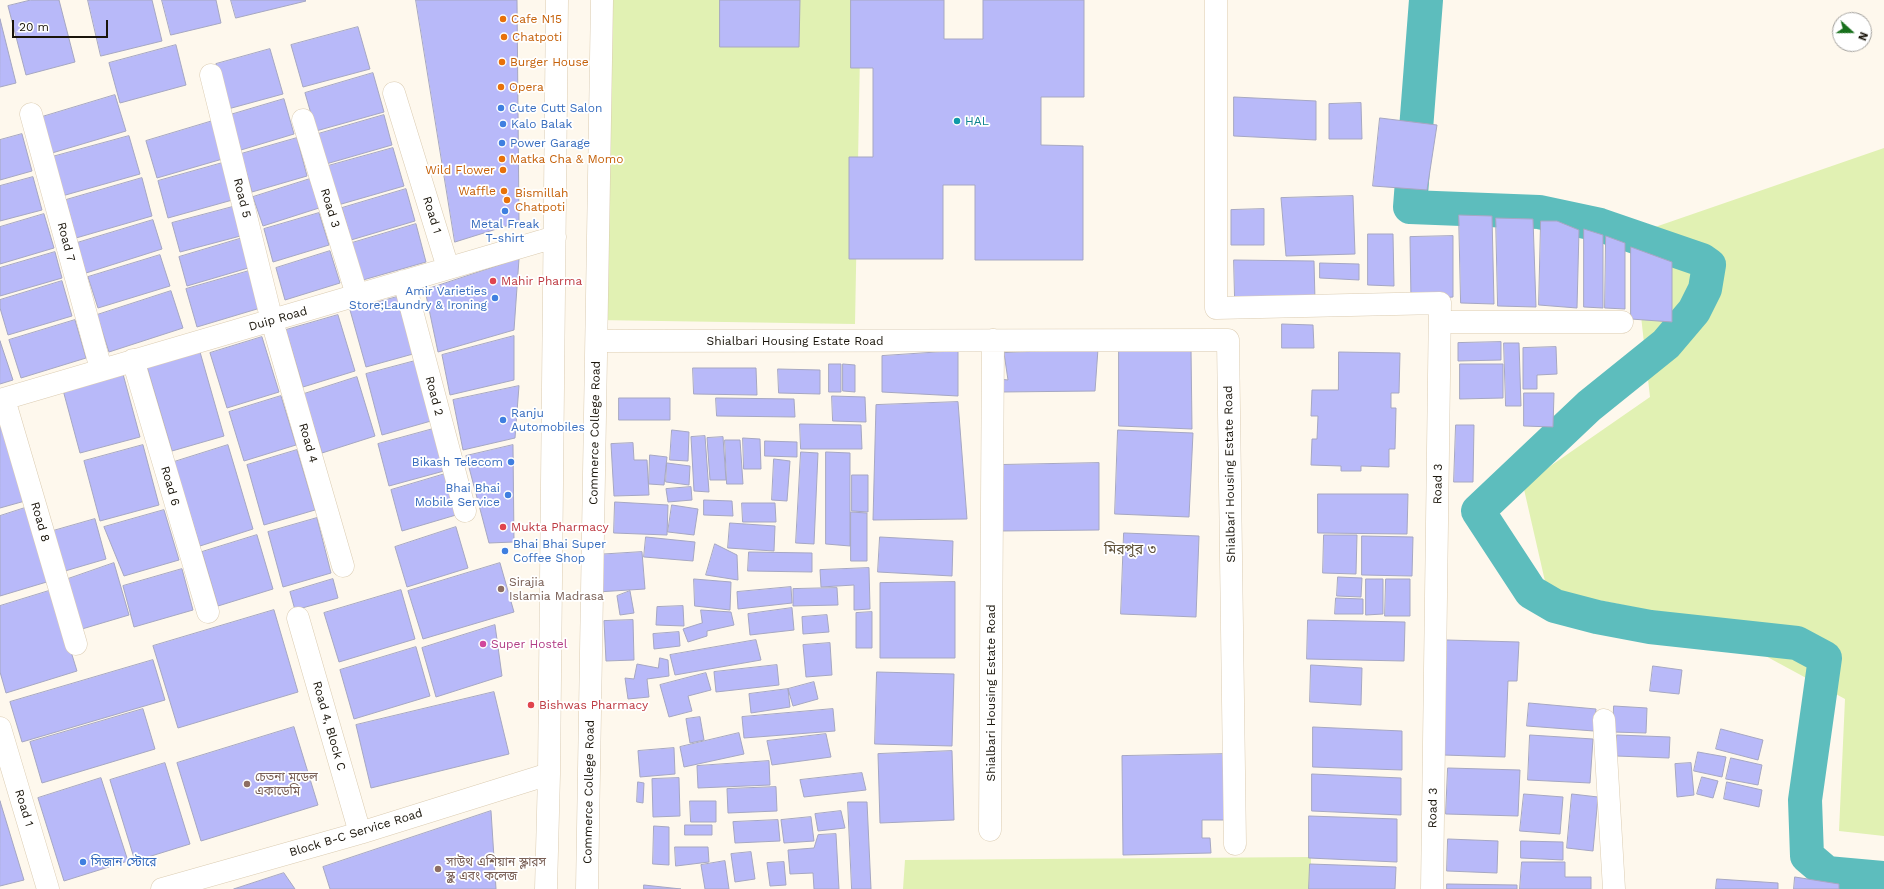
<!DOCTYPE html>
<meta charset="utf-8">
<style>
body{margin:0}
#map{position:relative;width:1884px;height:889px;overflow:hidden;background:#fef8ed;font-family:"Work Sans",sans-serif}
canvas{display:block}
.north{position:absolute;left:1832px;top:12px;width:40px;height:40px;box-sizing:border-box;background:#fff;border:1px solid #a3a19d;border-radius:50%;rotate:111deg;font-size:11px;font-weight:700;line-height:16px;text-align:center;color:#1a150b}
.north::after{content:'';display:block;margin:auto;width:14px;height:18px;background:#18701c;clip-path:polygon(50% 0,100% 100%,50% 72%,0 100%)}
.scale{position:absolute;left:12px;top:20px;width:96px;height:18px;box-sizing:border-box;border:2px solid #1a150b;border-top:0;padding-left:5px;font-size:12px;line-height:14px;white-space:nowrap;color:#1a150b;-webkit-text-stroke:3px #fff;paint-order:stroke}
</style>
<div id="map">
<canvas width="1884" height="889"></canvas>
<div class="north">N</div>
<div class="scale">20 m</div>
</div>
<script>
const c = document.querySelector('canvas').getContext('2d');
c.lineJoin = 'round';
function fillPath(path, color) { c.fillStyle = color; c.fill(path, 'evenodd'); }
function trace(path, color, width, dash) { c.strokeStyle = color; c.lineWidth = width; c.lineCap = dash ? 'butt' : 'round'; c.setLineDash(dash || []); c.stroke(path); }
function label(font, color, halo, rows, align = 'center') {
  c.font = font + ' "Work Sans","Noto Sans Bengali",sans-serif'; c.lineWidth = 3.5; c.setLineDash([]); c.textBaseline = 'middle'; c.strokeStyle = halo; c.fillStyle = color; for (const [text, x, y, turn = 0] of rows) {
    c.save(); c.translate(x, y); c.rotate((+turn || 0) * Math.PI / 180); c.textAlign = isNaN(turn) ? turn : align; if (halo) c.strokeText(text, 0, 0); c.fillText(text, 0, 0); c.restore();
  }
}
fillPath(new Path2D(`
 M 602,0 L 861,0 L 855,324 L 596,320 Z
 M 1884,148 L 1884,836 L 1839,831 L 1845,699 L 1699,620 L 1547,590 L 1523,485 L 1650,397 L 1632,235 Z
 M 1311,857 L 1311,889 L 903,889 L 905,860 Z`), '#e1f1b3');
trace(new Path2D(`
 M 1426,0 L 1410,207 L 1539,212 L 1600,225 L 1702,260 L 1709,265 L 1705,289 L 1694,311 L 1666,344 L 1589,406 L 1478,511 L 1531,592 L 1555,606 L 1597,617 L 1650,627 L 1797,643 L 1825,658 L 1805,800 L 1807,856 L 1827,873 L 1884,878`), '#5dbdbd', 34);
const building = new Path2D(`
 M 31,0 L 59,0 L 75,62 L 26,75 L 8,6 Z
 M 88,0 L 152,0 L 162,41 L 101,56 Z
 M 162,0 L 216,0 L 221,23 L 171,35 Z
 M 231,0 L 305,0 L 306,1 L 236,18 Z
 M 416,0 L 517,0 L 519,222 L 455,242 Z
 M 720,0 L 800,0 L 799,47 L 720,47 Z
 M 851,0 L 944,0 L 944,39 L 983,39 L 983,0 L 1084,0 L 1084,97 L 1041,97 L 1041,145 L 1083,146 L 1083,260 L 975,260 L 975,185 L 943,185 L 943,259 L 849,259 L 849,157 L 873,157 L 873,68 L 851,68 Z
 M 0,19 L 16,83 L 0,87 Z
 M 358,27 L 370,69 L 303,87 L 291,45 Z
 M 176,45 L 186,85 L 120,103 L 109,63 Z
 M 270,49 L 283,94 L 228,109 L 216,64 Z
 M 373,73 L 384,112 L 316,131 L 305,93 Z
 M 115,95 L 126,131 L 52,153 L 42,117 Z
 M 1234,97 L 1316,101 L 1316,140 L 1234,136 Z
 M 284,99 L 294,134 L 241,150 L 230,115 Z
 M 1361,103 L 1362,139 L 1329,139 L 1329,104 Z
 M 384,115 L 392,145 L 326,164 L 318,134 Z
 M 1380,118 L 1437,125 L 1427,190 L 1373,186 Z
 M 216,120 L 226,158 L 157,178 L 146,141 Z
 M 22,134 L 32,171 L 0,180 L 0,140 Z
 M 129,136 L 140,174 L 62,196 L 52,157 Z
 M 297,138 L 307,176 L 252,192 L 241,154 Z
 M 393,148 L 404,186 L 338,205 L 328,166 Z
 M 226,162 L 236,199 L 168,218 L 158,181 Z
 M 33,177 L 42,210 L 0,221 L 0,186 Z
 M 142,178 L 152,216 L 76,238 L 66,200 Z
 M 310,179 L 319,208 L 263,226 L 253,197 Z
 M 406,189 L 415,221 L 351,240 L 342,208 Z
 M 1353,196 L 1355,254 L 1286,256 L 1281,198 Z
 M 240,205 L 248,234 L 180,252 L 172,223 Z
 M 1264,209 L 1264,245 L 1231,245 L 1231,210 Z
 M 319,213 L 329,245 L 273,262 L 264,229 Z
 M 44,214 L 54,248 L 0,264 L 0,227 Z
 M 1459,215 L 1492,216 L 1494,304 L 1461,303 Z
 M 1496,218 L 1533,219 L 1536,307 L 1498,306 Z
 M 153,220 L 162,249 L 86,273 L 77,243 Z
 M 1541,221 L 1557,221 L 1579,230 L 1577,308 L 1539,305 Z
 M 416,224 L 426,262 L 363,280 L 352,243 Z
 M 1584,229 L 1603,235 L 1603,308 L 1584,307 Z
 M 1368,234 L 1393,234 L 1394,286 L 1368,285 Z
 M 1453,236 L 1453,297 L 1411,301 L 1410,237 Z
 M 1606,236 L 1625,243 L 1625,309 L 1605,308 Z
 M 246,237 L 255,266 L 187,286 L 179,257 Z
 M 1631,247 L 1672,262 L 1672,322 L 1631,319 Z
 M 330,251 L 340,283 L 285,300 L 276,268 Z
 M 55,252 L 62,278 L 0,296 L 0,268 Z
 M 160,255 L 170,286 L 98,308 L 88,277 Z
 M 519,259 L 514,330 L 438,352 L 425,290 Z
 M 1234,260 L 1314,261 L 1315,301 L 1235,299 Z
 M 1320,263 L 1359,264 L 1359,280 L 1320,278 Z
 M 256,269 L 267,306 L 197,327 L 186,289 Z
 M 62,281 L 72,316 L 8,335 L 0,308 L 0,300 Z
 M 171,291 L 183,328 L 109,352 L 97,315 Z
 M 397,297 L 413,354 L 366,367 L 350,310 Z
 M 338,315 L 355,371 L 303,387 L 286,330 Z
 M 75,320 L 86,358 L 21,378 L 9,340 Z
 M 1282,324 L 1313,325 L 1314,348 L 1282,348 Z
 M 514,336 L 514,380 L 450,395 L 442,355 Z
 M 262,337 L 279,392 L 227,408 L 210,353 Z
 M 0,341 L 13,380 L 0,384 Z
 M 1501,342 L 1501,360 L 1458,361 L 1458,343 Z
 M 1504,343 L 1519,343 L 1521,406 L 1506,406 Z
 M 1119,344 L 1191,348 L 1192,429 L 1119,426 Z
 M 1556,347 L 1557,374 L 1537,375 L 1537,389 L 1523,389 L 1523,348 Z
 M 1098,349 L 1095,391 L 1001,392 L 999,379 L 1008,380 L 1004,353 Z
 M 958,351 L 958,396 L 882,392 L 882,356 Z
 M 200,352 L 224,436 L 172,451 L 147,367 Z
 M 1339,352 L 1400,353 L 1399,393 L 1391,393 L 1391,408 L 1396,408 L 1395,449 L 1389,449 L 1389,467 L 1361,466 L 1361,471 L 1341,471 L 1341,466 L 1311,465 L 1312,439 L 1317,439 L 1318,416 L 1311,416 L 1312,390 L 1338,390 Z
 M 415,361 L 431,421 L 382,435 L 366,374 Z
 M 829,364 L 841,364 L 841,392 L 829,392 Z
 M 843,364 L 855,365 L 855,392 L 843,391 Z
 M 1460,364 L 1503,364 L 1503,398 L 1460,399 Z
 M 693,368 L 756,368 L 757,395 L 694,394 Z
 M 778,369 L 820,370 L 820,394 L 779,393 Z
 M 123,374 L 140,437 L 80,453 L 63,390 Z
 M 357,377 L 375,436 L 322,453 L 304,394 Z
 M 519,386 L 515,438 L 463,450 L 453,400 Z
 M 1524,393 L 1554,393 L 1553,427 L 1524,426 Z
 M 281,396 L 296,445 L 244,461 L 229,412 Z
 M 832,396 L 865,397 L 866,422 L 833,421 Z
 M 619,398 L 670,398 L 670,420 L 619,420 Z
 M 716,398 L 794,399 L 795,417 L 717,416 Z
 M 958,402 L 967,519 L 873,520 L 876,405 Z
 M 0,418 L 25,501 L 0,508 Z
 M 800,424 L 861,425 L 862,449 L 801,449 Z
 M 1456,425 L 1474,425 L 1473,482 L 1454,482 Z
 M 433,429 L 444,471 L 389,486 L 378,444 Z
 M 672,430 L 689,432 L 688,461 L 670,460 Z
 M 1118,430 L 1193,433 L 1189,517 L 1115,514 Z
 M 705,436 L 709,492 L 694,491 L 691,437 Z
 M 723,437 L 726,480 L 710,480 L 707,438 Z
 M 743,438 L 760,439 L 761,469 L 744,469 Z
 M 725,440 L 740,440 L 743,484 L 727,484 Z
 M 765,441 L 797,442 L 797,457 L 765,456 Z
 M 633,443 L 634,460 L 647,460 L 649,495 L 614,496 L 611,444 Z
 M 143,445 L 159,505 L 100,521 L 84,461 Z
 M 228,445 L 253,529 L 200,546 L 174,462 Z
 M 513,445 L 514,542 L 489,543 L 466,456 Z
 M 297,450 L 315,510 L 264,525 L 247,465 Z
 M 801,452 L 818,453 L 814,544 L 796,543 Z
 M 826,452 L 850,453 L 850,546 L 826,544 Z
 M 650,455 L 667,457 L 664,485 L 649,484 Z
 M 774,459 L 790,461 L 787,501 L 772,500 Z
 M 667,463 L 690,466 L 689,485 L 666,482 Z
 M 1099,463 L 1099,530 L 999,531 L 998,465 Z
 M 445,474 L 456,515 L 402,531 L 391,490 Z
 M 852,475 L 868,475 L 868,512 L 852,511 Z
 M 691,487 L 692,500 L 668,502 L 666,489 Z
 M 1318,494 L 1408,494 L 1407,534 L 1318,533 Z
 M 704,500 L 732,501 L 733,516 L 704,515 Z
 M 615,502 L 668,505 L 667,535 L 614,533 Z
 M 742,503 L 775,503 L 776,522 L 743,522 Z
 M 672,505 L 698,509 L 694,535 L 668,532 Z
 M 28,507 L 50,581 L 0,596 L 0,516 Z
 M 164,510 L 179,560 L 124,576 L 104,527 Z
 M 851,512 L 867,513 L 867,561 L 851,561 Z
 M 317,518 L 331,573 L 283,587 L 268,532 Z
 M 95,519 L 106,559 L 65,571 L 53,531 Z
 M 730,523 L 775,526 L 774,551 L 728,548 Z
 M 456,527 L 468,568 L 407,587 L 395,547 Z
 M 1124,533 L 1199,536 L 1196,617 L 1121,614 Z
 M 257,535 L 273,589 L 218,606 L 202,552 Z
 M 1324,535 L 1357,535 L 1356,574 L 1323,573 Z
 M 1362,536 L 1413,537 L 1412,576 L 1362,575 Z
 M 646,537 L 695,542 L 693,561 L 644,557 Z
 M 880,537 L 953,541 L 952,576 L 878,572 Z
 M 715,544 L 737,555 L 738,580 L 706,575 Z
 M 642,552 L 645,589 L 597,592 L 594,555 Z
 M 749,552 L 812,553 L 812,572 L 748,571 Z
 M 114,563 L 129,615 L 82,629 L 68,579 Z
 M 500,563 L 514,612 L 423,639 L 408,591 Z
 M 869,568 L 870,609 L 854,610 L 854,585 L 821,587 L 820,570 Z
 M 182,569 L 193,610 L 134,627 L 123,586 Z
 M 1338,577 L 1362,578 L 1361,597 L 1337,596 Z
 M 333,579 L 338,598 L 295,610 L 290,592 Z
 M 694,579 L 731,582 L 730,610 L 695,606 Z
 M 1366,579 L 1383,579 L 1383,614 L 1366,615 Z
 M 1386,579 L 1410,579 L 1410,616 L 1385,616 Z
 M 955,582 L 955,658 L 880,658 L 880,583 Z
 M 791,587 L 792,603 L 738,609 L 737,592 Z
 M 837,588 L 838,605 L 793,606 L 793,589 Z
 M 52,590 L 77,671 L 6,693 L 0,672 L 0,606 Z
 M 401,590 L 415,639 L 339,662 L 324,613 Z
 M 630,591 L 634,613 L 620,615 L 617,596 Z
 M 1336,598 L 1363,599 L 1363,614 L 1335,614 Z
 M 683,606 L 684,626 L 656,625 L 657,607 Z
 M 792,608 L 794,630 L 750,635 L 748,614 Z
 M 274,610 L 298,692 L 178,728 L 153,646 Z
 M 701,610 L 731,612 L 734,625 L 707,631 L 707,636 L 688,642 L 683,629 L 702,623 Z
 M 872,612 L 872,648 L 856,648 L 856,613 Z
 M 827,615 L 829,632 L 803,634 L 802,617 Z
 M 633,620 L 634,660 L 606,661 L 604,621 Z
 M 1308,620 L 1405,622 L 1404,661 L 1307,659 Z
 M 495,625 L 502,676 L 436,697 L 422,648 Z
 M 679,632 L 680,646 L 654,649 L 653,634 Z
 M 756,640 L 761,660 L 675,675 L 670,655 Z
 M 1447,640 L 1519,642 L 1517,681 L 1508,681 L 1505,757 L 1443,755 Z
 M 830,643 L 832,675 L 806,677 L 803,645 Z
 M 416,647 L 430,696 L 354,719 L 340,670 Z
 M 660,658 L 668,660 L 669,676 L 647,679 L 649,697 L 628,699 L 625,678 L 634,679 L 637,664 L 658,668 Z
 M 153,660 L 165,700 L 22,742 L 10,702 Z
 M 777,665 L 779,685 L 716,692 L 714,672 Z
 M 1311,665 L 1362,668 L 1361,705 L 1310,702 Z
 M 1653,666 L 1682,670 L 1679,694 L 1650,691 Z
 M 877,672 L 954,674 L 952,746 L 875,744 Z
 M 706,673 L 711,690 L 688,696 L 692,711 L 669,717 L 660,685 Z
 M 814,682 L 818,699 L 793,706 L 788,689 Z
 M 788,689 L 790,707 L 751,713 L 749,694 Z
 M 494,692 L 509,754 L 371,788 L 356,725 Z
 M 1529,703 L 1596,709 L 1594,731 L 1527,726 Z
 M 1614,706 L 1647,708 L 1646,733 L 1613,732 Z
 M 143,709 L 155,749 L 42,783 L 30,742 Z
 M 833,709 L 835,731 L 744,738 L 742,717 Z
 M 700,717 L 704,740 L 690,743 L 686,719 Z
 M 294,727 L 318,805 L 201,841 L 177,763 Z
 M 1313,727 L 1402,731 L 1402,770 L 1313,767 Z
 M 1721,729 L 1763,740 L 1758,760 L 1716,749 Z
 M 739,733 L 744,754 L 684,767 L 680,747 Z
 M 826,734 L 831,757 L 772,765 L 767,741 Z
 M 1530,735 L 1593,739 L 1590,783 L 1528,780 Z
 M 1617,735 L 1670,737 L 1669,758 L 1616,756 Z
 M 674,748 L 675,774 L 640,777 L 638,751 Z
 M 952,751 L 954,820 L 880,823 L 878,754 Z
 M 1698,752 L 1726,757 L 1722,777 L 1694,771 Z
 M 1228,754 L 1229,820 L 1202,820 L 1202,838 L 1210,838 L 1211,853 L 1123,855 L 1122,756 Z
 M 1731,758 L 1762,765 L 1758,785 L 1726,779 Z
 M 769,761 L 770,785 L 698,788 L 697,766 Z
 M 165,763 L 190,844 L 135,861 L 110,780 Z
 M 1691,763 L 1694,795 L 1677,797 L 1675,764 Z
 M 1448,768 L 1520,770 L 1518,816 L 1446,814 Z
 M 862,773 L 866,790 L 804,797 L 800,780 Z
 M 1312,774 L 1401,778 L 1401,815 L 1312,811 Z
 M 1702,777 L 1718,781 L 1713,798 L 1697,794 Z
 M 101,778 L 128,861 L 64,881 L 38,798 Z
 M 679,778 L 680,816 L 653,817 L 652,779 Z
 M 638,782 L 644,783 L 643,803 L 637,802 Z
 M 1727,782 L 1762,790 L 1759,807 L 1724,799 Z
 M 776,787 L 777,811 L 728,813 L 727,789 Z
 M 1524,794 L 1563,797 L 1560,834 L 1520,831 Z
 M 1572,794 L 1598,797 L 1593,851 L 1567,848 Z
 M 0,801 L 24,880 L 0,886 Z
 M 690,801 L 716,801 L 716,822 L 691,822 Z
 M 848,802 L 867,802 L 871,889 L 852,889 Z
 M 491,811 L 496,889 L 330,889 L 323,867 Z
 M 841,811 L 845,828 L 818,831 L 815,814 Z
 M 1309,816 L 1397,819 L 1397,862 L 1309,858 Z
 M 811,817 L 814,841 L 784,843 L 781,820 Z
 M 778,820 L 780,841 L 735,843 L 733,822 Z
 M 685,825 L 712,825 L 712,835 L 685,835 Z
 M 654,826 L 669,827 L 669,865 L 653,864 Z
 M 836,834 L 839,889 L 814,889 L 813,873 L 790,874 L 788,850 L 814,848 L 818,835 Z
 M 1448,839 L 1498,841 L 1497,873 L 1447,871 Z
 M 1521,841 L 1563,842 L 1563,860 L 1521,858 Z
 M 675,847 L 708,847 L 709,862 L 676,866 Z
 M 751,852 L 755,879 L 735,882 L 731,854 Z
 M 725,861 L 729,889 L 705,889 L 701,865 Z
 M 784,862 L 786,885 L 770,886 L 767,863 Z
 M 1522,862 L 1565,862 L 1565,877 L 1591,877 L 1591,889 L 1520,889 Z
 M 1310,864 L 1396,867 L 1395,889 L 1309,889 Z
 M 284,873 L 295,889 L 234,889 Z
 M 1795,877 L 1839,884 L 1839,889 L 1794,889 Z
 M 1717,879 L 1778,883 L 1778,889 L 1716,889 Z
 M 1447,884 L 1517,885 L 1517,889 L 1447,889 Z
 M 644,885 L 681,889 L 644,889 Z`);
fillPath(building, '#b8b9f9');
trace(building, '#a6a7c2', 1);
const minor = new Path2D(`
 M 1216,0 L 1216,308 L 1440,303 L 1432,889
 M 211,75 L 272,321 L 343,566
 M 394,93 L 448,268
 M 31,114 L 101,369
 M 303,120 L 357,295
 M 404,281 L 465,511
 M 1441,322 L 1622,322
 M 597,341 L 1228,340 L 1235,844
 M 133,360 L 208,612
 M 4,399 L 76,644
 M 0,400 L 555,237
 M 298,618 L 360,833
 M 1604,720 L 1614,889
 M 0,728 L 48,889
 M 990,830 L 993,340
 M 162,889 L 360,833 L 549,774
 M 546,889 L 549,774 L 557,0
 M 587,889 L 602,0`);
trace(minor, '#dbccb2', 23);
trace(minor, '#fff', 22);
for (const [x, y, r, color] of [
 [503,19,4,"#e8710a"],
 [504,37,4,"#e8710a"],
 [502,62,4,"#e8710a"],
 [501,87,4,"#e8710a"],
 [501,108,4,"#3f7fe0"],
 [957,121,4,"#0f9aa8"],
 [503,124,4,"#3f7fe0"],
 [502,143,4,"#3f7fe0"],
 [502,159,4,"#e8710a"],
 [503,170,4,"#e8710a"],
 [504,191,4,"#e8710a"],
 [507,200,4,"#e8710a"],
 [505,211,4,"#3f7fe0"],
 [493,281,4,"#e0444e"],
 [495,298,4,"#3f7fe0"],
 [503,420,4,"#3f7fe0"],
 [511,462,4,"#3f7fe0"],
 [508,495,4,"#3f7fe0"],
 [503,527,4,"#e0444e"],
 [505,551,4,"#3f7fe0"],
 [501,589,4,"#8d6e63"],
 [483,644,4,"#d1479c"],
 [531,705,4,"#e0444e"],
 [247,784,4,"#8d6e63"],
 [83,862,4,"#3f7fe0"],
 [438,869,4,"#8d6e63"]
]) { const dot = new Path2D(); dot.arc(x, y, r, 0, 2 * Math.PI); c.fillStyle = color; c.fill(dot); trace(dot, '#fff', 1.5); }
label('12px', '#c56008', '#fff', [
 ["Cafe N15",511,19],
 ["Chatpoti",512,37],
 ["Burger House",510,62],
 ["Opera",509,87],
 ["Matka Cha & Momo",510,159],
 ["Wild Flower",495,170,"right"],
 ["Waffle",496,191,"right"],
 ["Bismillah",515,193],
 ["Chatpoti",515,207]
], 'left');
label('12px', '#366cbe', '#fff', [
 ["Cute Cutt Salon",509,108],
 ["Kalo Balak",511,124],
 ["Power Garage",510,143],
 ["Metal Freak",505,224,"center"],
 ["T-shirt",505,238,"center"],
 ["Amir Varieties",487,291,"right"],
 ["Store;Laundry & Ironing",487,305,"right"],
 ["Ranju",511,413],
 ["Automobiles",511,427],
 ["Bikash Telecom",503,462,"right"],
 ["Bhai Bhai",500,488,"right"],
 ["Mobile Service",500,502,"right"],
 ["Bhai Bhai Super",513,544],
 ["Coffee Shop",513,558],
 ["সিজান স্টোরে",91,862]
], 'left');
label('12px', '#0d838f', '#fff', [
 ["HAL",965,121]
], 'left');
label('12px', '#1a150b', '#fff', [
 ["Road 5",242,198,76],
 ["Road 3",330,208,73],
 ["Road 1",432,215,73],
 ["Road 7",66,242,75],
 ["Duip Road",278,319,-16],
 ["Shialbari Housing Estate Road",795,341],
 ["Road 2",434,396,75],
 ["Commerce College Road",595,433,-89],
 ["Road 4",308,443,74],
 ["Shialbari Housing Estate Road",1230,474,-91],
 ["Road 3",1438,484,-89],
 ["Road 6",170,486,74],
 ["Road 8",40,522,74],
 ["Shialbari Housing Estate Road",991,693,-90],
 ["Road 4, Block C",329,726,74],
 ["Commerce College Road",589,792,-89],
 ["Road 1",24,808,73],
 ["Road 3",1433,808,-89],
 ["Block B-C Service Road",356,833,-17]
]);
label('12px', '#be3a42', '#fff', [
 ["Mahir Pharma",501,281],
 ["Mukta Pharmacy",511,527],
 ["Bishwas Pharmacy",539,705]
], 'left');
label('12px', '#785e54', '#fff', [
 ["Sirajia",509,582],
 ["Islamia Madrasa",509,596],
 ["চেতনা মডেল",255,777],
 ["একাডেমি",255,791],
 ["সাউথ এশিয়ান স্কলারস",446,862],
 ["স্কুল এবং কলেজ",446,876]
], 'left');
label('12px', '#b23c85', '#fff', [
 ["Super Hostel",491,644]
], 'left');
label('14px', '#61543d', '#fff', [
 ["মিরপুর ৩",1130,550]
]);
</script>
